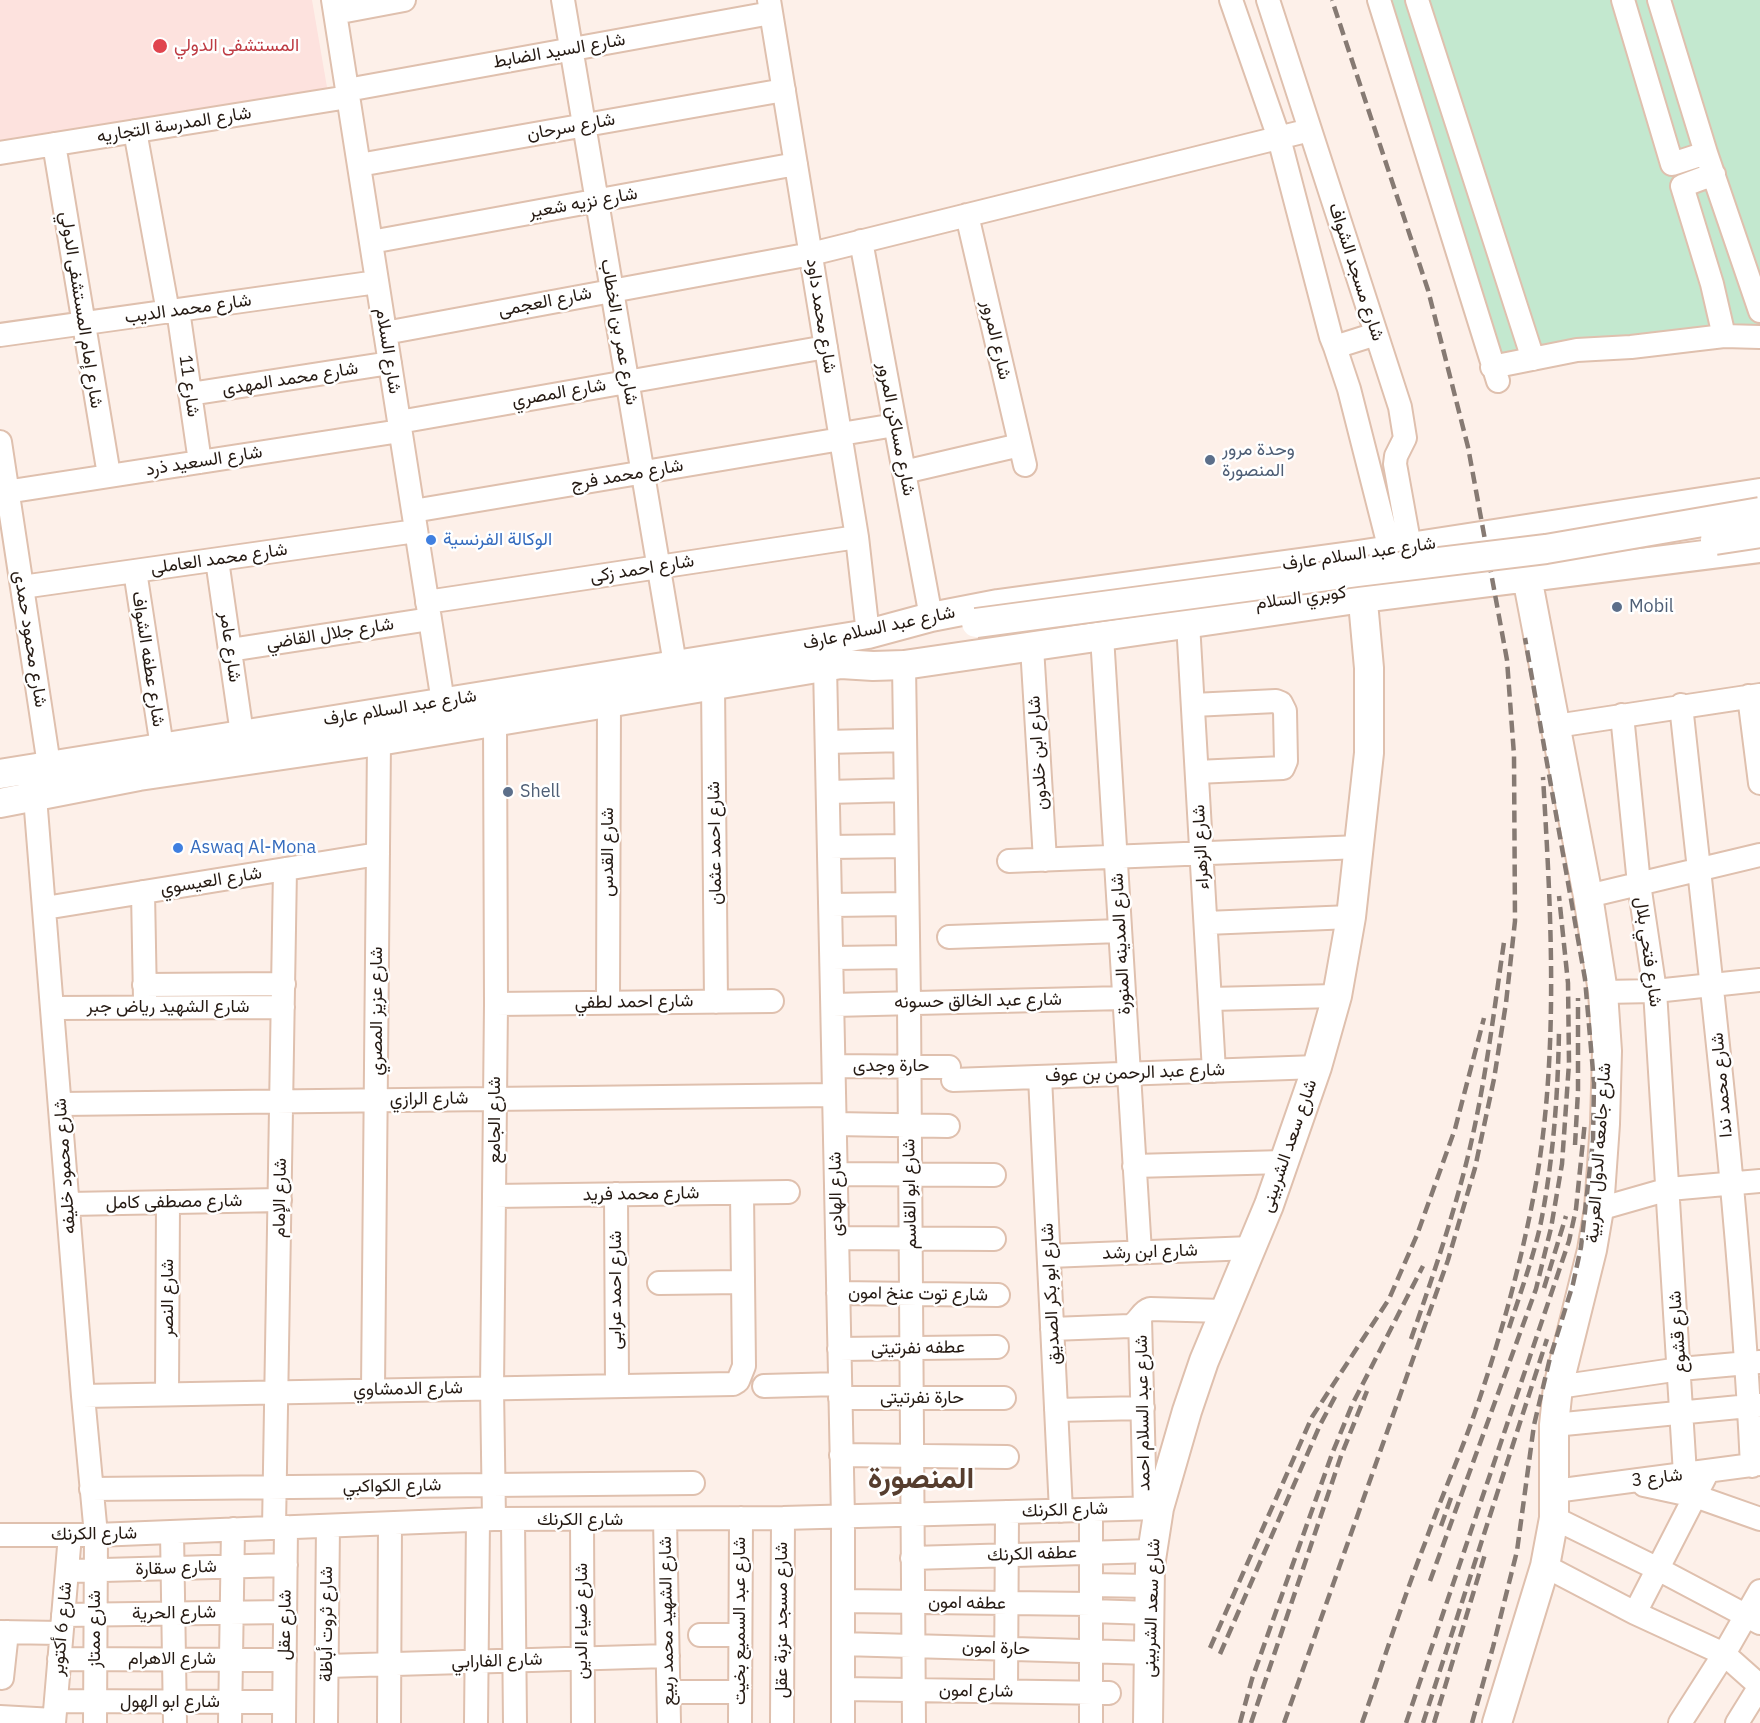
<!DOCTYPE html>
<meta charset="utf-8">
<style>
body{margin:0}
canvas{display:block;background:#fdf0e9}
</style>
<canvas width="1760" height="1723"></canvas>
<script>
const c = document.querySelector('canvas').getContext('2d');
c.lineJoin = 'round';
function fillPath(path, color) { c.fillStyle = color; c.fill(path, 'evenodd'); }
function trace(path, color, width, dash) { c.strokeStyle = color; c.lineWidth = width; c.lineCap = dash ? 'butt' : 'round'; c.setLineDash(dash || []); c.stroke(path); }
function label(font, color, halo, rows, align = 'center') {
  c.font = font + ' "IBM Plex Sans",Vazirmatn,sans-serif'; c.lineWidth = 5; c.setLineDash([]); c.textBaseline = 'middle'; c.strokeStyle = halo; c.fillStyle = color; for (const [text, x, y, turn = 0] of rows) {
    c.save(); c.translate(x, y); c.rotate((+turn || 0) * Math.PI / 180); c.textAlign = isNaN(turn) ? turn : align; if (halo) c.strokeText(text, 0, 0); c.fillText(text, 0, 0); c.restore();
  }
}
fillPath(new Path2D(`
 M 0,0 L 312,0 L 328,93 L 0,144 Z`), '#fde2de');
fillPath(new Path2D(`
 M 1378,0 L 1760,0 L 1760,331 L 1506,374 Z`), '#c3e8cf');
const minor = new Path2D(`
 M 333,0 L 443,702
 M 563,0 L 675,664
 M 769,0 L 857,537 L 868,634
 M 1231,0 L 1279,138 L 1331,337 L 1335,347 L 1376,334
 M 1268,0 L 1400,407 L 1405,438 L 1396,456 L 1395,464 L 1410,547
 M 1379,0 L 1498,381
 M 1417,0 L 1533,359
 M 1623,0 L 1672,164 L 1706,153
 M 1659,0 L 1706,153 L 1760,311
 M 335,13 L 404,0
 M 347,90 L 771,13
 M 135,131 L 168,312
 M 54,144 L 109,475
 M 0,153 L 348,97
 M 359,165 L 784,90
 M 1714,174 L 1682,186 L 1712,284 L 1724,336
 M 967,215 L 1025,465
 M 861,241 L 931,617
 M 371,242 L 796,164
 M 178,310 L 200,462
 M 385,333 L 811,254 L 1310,130
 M 0,335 L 377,282
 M 1335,347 L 1349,389 L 1390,550
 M 1492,367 L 1577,350 L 1631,347 L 1724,336 L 1760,337
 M 190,394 L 390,363
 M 399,422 L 826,347
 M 841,434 L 895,425
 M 0,442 L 49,765
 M 904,472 L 1020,445
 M 0,493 L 400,431
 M 413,511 L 841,439
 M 217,560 L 242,734
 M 135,571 L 162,747
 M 22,587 L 416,531
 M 427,602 L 857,537
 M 1188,623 L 1214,1071
 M 1102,636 L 1140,1252
 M 1032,647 L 1045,860
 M 230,650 L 430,619
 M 904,665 L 909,1003 L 914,1723
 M 825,666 L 843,1516 L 843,1723
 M 713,684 L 716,1002
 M 1749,696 L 1760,783
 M 1193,705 L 1276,701 L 1281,703 L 1285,711 L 1286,761 L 1283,768 L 1197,772
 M 1681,705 C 1708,958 1740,1211 1752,1466
 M 1622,715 L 1639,884 L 1655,991 L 1685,1474
 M 1556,726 L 1760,695
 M 827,742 L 905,740
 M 828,792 L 905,790
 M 35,797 L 83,1396 L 96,1535 L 95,1723
 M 829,847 L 906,846
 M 1009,861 L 1360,847
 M 143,892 L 145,1000
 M 1588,896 L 1760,855
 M 831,905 L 907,904
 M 45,908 L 378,854
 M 1206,923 L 1351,917
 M 949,937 L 1120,931
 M 832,958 L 908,957
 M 144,985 L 284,984
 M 1603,992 L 1655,991 L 1760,980
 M 1210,999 L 1337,996
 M 608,1003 L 609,702
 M 496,1004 L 772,1001
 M 833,1005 L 1124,998
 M 53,1008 L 283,1007
 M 834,1066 L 949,1067
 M 1040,1077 L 1061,1511
 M 953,1080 L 1317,1067
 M 61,1104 L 834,1095
 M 835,1124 L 948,1126
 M 1134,1166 L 1284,1162
 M 836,1174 L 994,1175
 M 616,1194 L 617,1385
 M 494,1196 L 788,1192
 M 69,1204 L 280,1200
 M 1599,1209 L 1669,1189 L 1760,1181
 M 837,1238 L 994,1239
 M 1049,1256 L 1251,1248
 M 659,1283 L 743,1282
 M 838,1293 L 998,1295
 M 1140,1318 L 1145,1508
 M 1052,1329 L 1130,1326 C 1140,1322 1140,1312 1150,1309 L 1224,1311
 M 839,1349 L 997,1347
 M 764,1386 L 840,1384
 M 1558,1387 L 1680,1369 L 1760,1362
 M 373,1390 L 379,741
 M 167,1394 L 168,1202
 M 83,1396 L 733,1384 L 738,1381 L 744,1366 L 742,1193
 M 840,1398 L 1004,1398
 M 1056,1410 L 1143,1408
 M 1554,1425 L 1760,1405
 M 841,1455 L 1007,1457
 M 1644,1485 L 1695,1496 L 1760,1519
 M 91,1489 L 693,1483
 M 1555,1491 L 1760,1464
 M 1554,1518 L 1658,1569 L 1760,1623
 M 494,1519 L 492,1388 L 496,1004 L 495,721
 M 665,1519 L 669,1723
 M 513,1520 L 515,1723
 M 582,1520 L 583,1723
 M 274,1528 L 285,869
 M 172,1532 L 175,1723
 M 0,1535 L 96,1535 L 494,1519 L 783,1518 L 1159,1508
 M 912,1558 L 1152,1551
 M 1545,1566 L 1635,1613 L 1724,1654 L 1760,1686 L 1737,1723
 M 67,1571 L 286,1565
 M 1091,1585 L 1150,1586
 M 843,1601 L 1091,1604
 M 1091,1611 L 1150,1613
 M 1635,1613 L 1708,1471
 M 63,1615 L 285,1612
 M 0,1632 L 61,1633
 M 700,1635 L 740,1635
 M 843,1644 L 1150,1653
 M 59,1659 L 285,1660
 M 327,1666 L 668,1656
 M 2,1678 L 7,1632
 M 843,1689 L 1109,1693
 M 1006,1691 L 1007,1512
 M 669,1692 L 740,1692
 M 56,1701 L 284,1702
 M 0,1717 L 54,1720
 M 54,1723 L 70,1535
 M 230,1723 L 233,1529
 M 284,1723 L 286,1527
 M 326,1723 L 328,1526
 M 389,1723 L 390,1524
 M 476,1723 L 478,1520
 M 740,1723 L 741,1518
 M 782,1723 L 783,1518
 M 1091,1723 L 1091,1510
 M 1680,1723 L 1724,1654 L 1760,1591`);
const major = new Path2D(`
 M 0,774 L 868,634 L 931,617 L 998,604 L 1358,555 L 1760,493
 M 0,803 L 139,776 L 379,741 L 841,664 L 873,666 L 904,665 L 1363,598 L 1760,548
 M 1148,1723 L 1150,1566 L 1159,1508 L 1187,1411 L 1204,1361 L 1269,1205 L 1317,1067 L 1337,996 L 1351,917 L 1369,753 L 1369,668 L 1361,580
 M 1497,1723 L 1545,1566 L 1554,1518 L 1554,1425 L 1558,1387 L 1592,1250 L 1599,1209 L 1605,1124 L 1607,1051 L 1603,992 L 1588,896 L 1527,577`);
trace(minor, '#dfc0ae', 26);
trace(major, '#dfc0ae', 32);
trace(minor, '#fff', 22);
trace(major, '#fff', 28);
trace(new Path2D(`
 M 1575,1145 L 1578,1091 L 1578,998
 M 1544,1288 L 1566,1216
 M 1509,1328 C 1520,1294 1532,1261 1540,1227 C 1553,1163 1558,1096 1559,1030
 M 1411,1339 C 1431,1282 1450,1226 1465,1168 C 1484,1094 1493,1018 1504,942
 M 1441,1526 L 1452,1495
 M 1430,1581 L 1536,1289 L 1551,1228 L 1562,1164 L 1569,1063 L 1568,983 L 1559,896
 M 1210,1648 L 1312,1417 L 1389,1299 L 1417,1235 L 1455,1129 L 1484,1018
 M 1220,1654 L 1320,1425 L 1337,1393
 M 1240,1723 L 1252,1679 L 1332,1454 L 1352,1405 L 1423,1266
 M 1251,1723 L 1341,1456 L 1367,1391
 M 1284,1723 L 1448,1260 L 1475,1168 L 1494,1079 L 1506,1003 L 1515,921 L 1514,755 L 1507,660 L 1468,447 L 1428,290 L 1332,0
 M 1362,1723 C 1383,1663 1402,1602 1425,1543 C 1440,1500 1459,1458 1474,1415 C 1500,1340 1522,1261 1536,1183 C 1559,1049 1551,912 1543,777
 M 1406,1723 L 1569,1241 L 1576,1209 L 1585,1121
 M 1423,1723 L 1547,1339
 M 1434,1723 L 1486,1551
 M 1472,1723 L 1493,1647 L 1517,1551 L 1534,1425 L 1550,1358 L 1573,1284 L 1581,1247 L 1593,1140 L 1594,1083 L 1585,979 L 1525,638`), '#867a73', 4.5, [12, 6]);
const majorBridge = new Path2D(`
 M 1715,540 L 1760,533
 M 976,623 L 1357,572 L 1546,549 L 1760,512`);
trace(majorBridge, '#dfc0ae', 32, []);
trace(majorBridge, '#fff', 28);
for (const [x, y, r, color] of [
 [160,46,8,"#e0444e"],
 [1210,460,6,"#5c6f8a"],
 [431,540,6,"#3f7fe0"],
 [1617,607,6,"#5c6f8a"],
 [508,792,6,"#5c6f8a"],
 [178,848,6,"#3f7fe0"]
]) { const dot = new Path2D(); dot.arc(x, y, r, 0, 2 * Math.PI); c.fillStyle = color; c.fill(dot); trace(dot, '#fff', 2); }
label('18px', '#be3a42', '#fff', [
 ["المستشفى الدولي",174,46]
], 'left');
label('18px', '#251a13', '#fff', [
 ["شارع السيد الضابط",559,51,-10],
 ["شارع المدرسة التجاريه",174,125,-9],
 ["شارع سرحان",571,127,-10],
 ["شارع نزيه شعير",583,203,-10],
 ["شارع مسجد الشواف",1356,272,72],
 ["شارع العجمى",545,302,-11],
 ["شارع محمد الديب",188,309,-8],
 ["شارع إمام المستشفى الدولي",81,310,81],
 ["شارع محمد داود",821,316,81],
 ["شارع عمر بن الخطاب",619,332,80],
 ["شارع المرور",996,340,77],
 ["شارع السلام",388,351,81],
 ["شارع محمد المهدى",290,379,-9],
 ["شارع 11",189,386,82],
 ["شارع المصري",559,393,-10],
 ["شارع مساكن المرور",896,429,79],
 ["شارع السعيد ذرد",204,461,-9],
 ["شارع محمد فرج",627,475,-10],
 ["شارع عبد السلام عارف",1359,554,-8],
 ["شارع محمد العاملى",219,559,-8],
 ["شارع احمد زكى",642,569,-9],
 ["كوبري السلام",1301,598,-7],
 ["شارع عبد السلام عارف",879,628,-12],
 ["شارع جلال القاضي",330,634,-9],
 ["شارع محمود حمدى",30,639,81],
 ["شارع عامر",230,647,82],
 ["شارع عطفه الشواف",148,659,81],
 ["شارع عبد السلام عارف",400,708,-9],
 ["شارع ابن خلدون",1038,753,-94],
 ["شارع احمد عثمان",715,843,-91],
 ["شارع الزهراء",1201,847,-93],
 ["شارع القدس",608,852,-90],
 ["شارع العيسوي",211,881,-9],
 ["شارع المدينه المنورة",1121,944,-93],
 ["شارع فتحي بلال",1648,952,82],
 ["شارع عبد الخالق حسونه",978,1001,-1],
 ["شارع احمد لطفي",634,1002,-1],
 ["شارع الشهيد رياض جبر",168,1007],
 ["شارع عزيز المصري",377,1011,-90],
 ["حارة وجدى",891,1066],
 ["شارع عبد الرحمن بن عوف",1135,1073,-2],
 ["شارع محمد ندا",1722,1085,-95],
 ["شارع الرازي",429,1099,-1],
 ["شارع الجامع",495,1120,-90],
 ["شارع سعد الشربينى",1289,1146,-71],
 ["شارع جامعه الدول العربية",1599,1153,-86],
 ["شارع محمود خليفه",65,1166,-94],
 ["شارع محمد فريد",641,1194,-1],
 ["شارع الهادى",836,1194,-91],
 ["شارع ابو القاسم",910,1194,-91],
 ["شارع الإمام",280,1198,-89],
 ["شارع مصطفى كامل",174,1202,-1],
 ["شارع ابن رشد",1150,1252,-2],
 ["شارع احمد عرابى",616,1290,-90],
 ["شارع توت عنخ امون",918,1294,1],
 ["شارع ابو بكر الصديق",1051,1294,-93],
 ["شارع النصر",168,1298,-90],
 ["شارع قشوع",1678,1332,-94],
 ["عطفه نفرتيتى",918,1348,-1],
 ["شارع الدمشاوي",408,1389,-1],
 ["حارة نفرتيتى",922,1398],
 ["شارع عبد السلام احمد",1143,1413,-91],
 ["شارع 3",1657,1478,-7],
 ["شارع الكواكبي",392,1486,-1],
 ["شارع الكرنك",1065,1510,-2],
 ["شارع الكرنك",580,1520],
 ["شارع الكرنك",94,1534,-1],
 ["عطفه الكرنك",1032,1554,-2],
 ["شارع سقارة",176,1568,-2],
 ["عطفه امون",967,1603,1],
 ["شارع سعد الشربينى",1152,1608,-88],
 ["شارع الحرية",174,1613,-1],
 ["شارع مسجد عزبة عقل",782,1620,-90],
 ["شارع ضياء الدين",582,1621,-90],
 ["شارع الشهيد محمد ربيع",667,1621,-91],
 ["شارع عبد السميع بخيت",740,1621,-90],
 ["شارع ثروت أباظة",327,1624,-90],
 ["شارع عقل",285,1625,-89],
 ["شارع 6 أكتوبر",62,1629,-85],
 ["شارع ممتاز",95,1629,-90],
 ["حارة امون",996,1648,2],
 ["شارع الاهرام",172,1659],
 ["شارع الفارابي",497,1661,-2],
 ["شارع امون",976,1691,1],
 ["شارع ابو الهول",170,1702]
]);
label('18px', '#4e5e75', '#fff', [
 ["وحدة مرور",1222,450],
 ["المنصورة",1222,471],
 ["Mobil",1629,607],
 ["Shell",520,792]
], 'left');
label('18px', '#366cbe', '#fff', [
 ["الوكالة الفرنسية",443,540],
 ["Aswaq Al-Mona",190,848]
], 'left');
label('bold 30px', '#563d2e', '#fff', [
 ["المنصورة",921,1479]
]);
</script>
